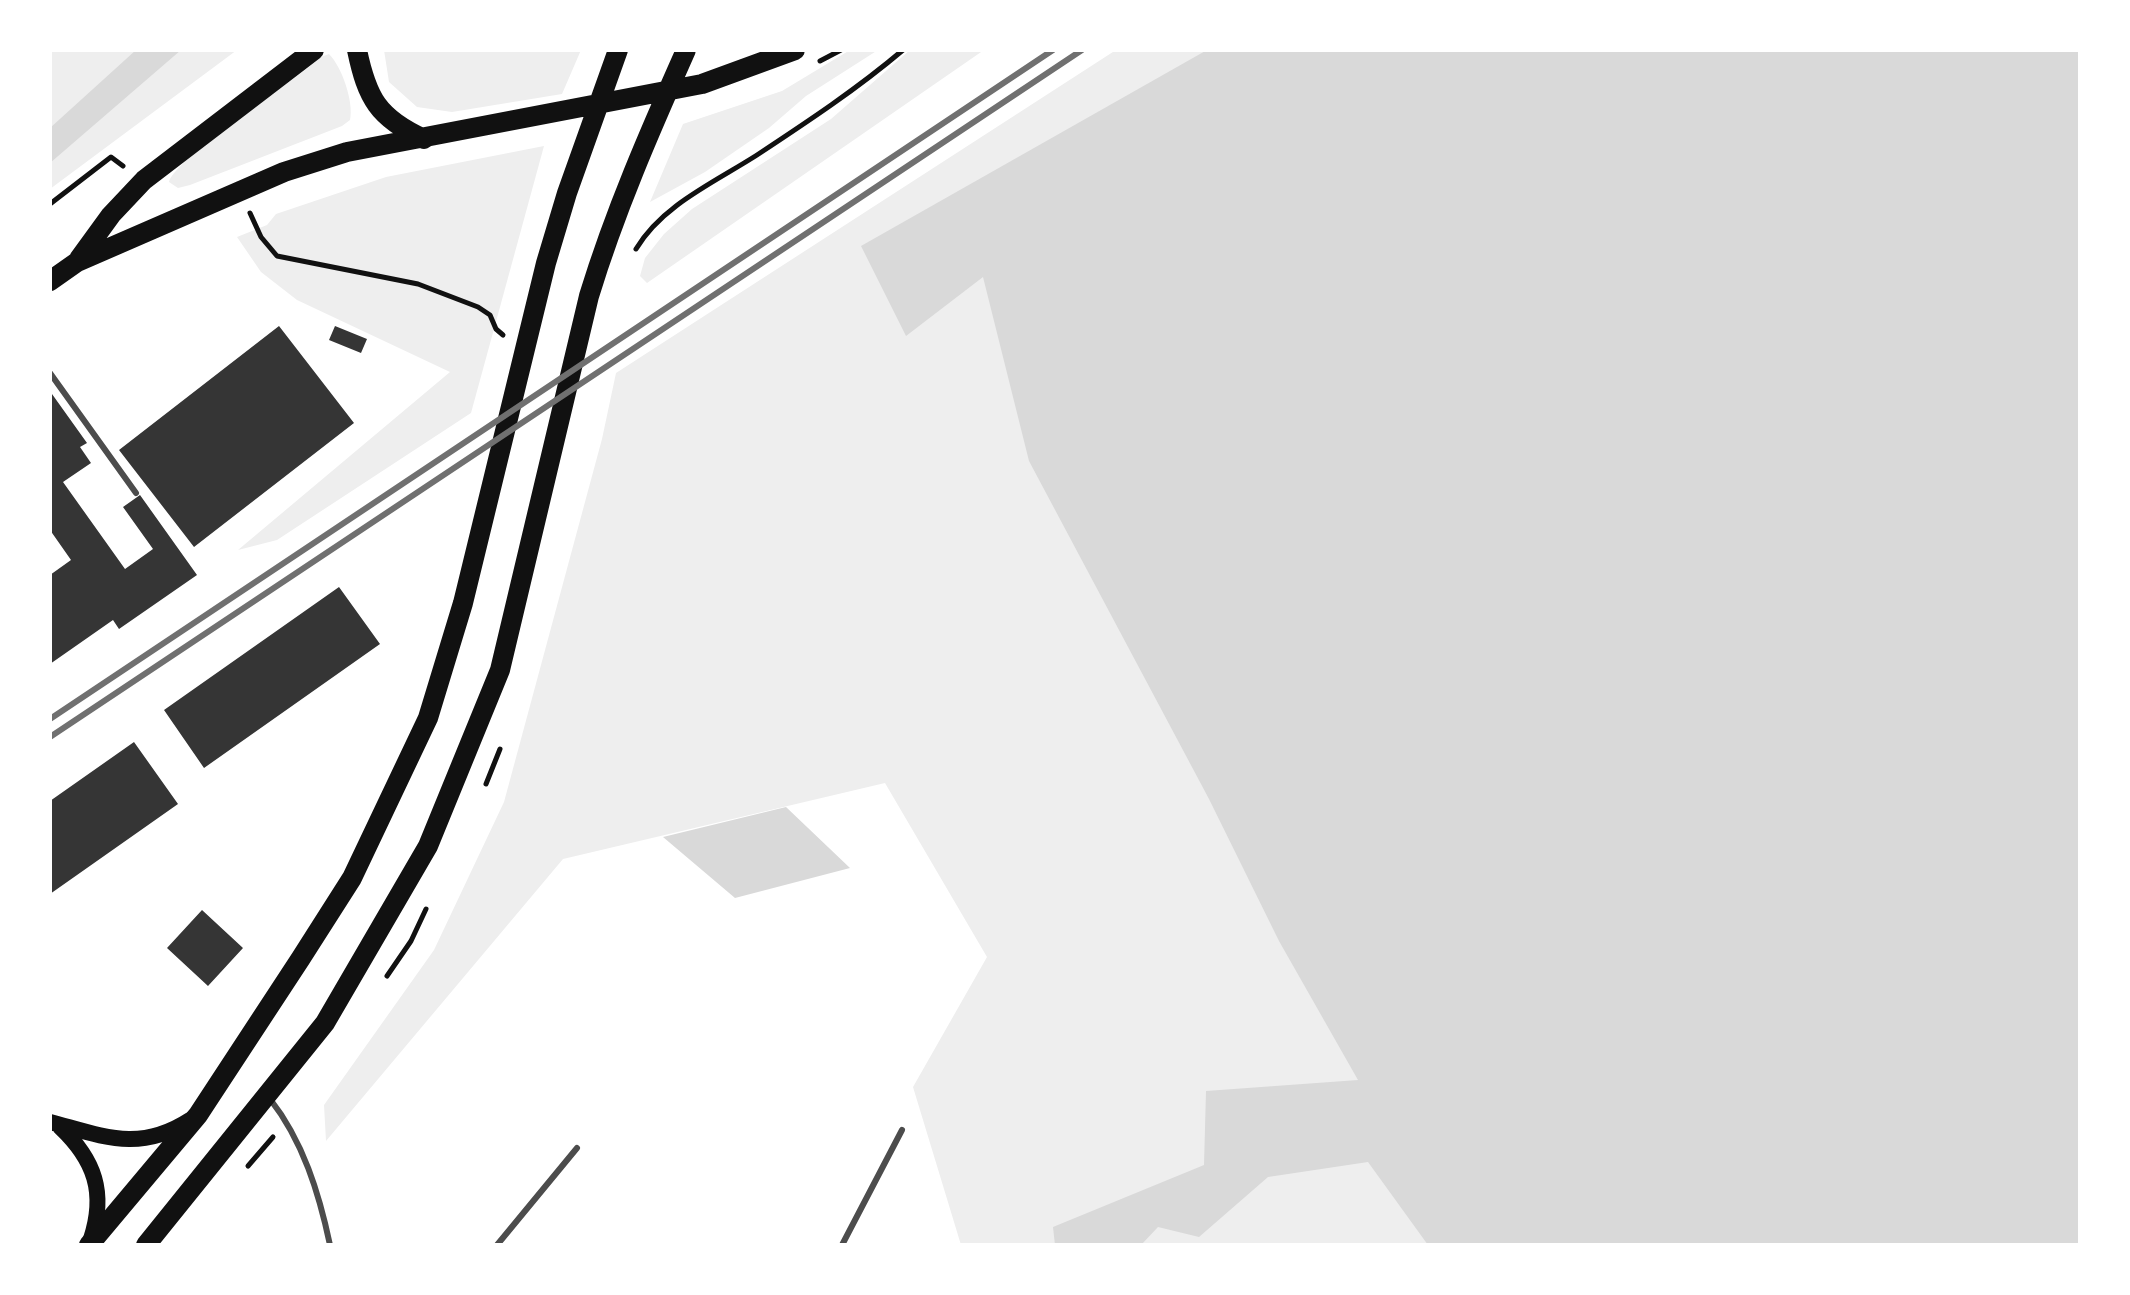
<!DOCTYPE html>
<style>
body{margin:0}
#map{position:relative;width:2130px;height:1295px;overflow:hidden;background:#fff;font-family:"IBM Plex Sans",sans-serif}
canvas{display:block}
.frame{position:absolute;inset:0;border:52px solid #fff;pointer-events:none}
</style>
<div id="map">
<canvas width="2130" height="1295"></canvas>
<div class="frame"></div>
</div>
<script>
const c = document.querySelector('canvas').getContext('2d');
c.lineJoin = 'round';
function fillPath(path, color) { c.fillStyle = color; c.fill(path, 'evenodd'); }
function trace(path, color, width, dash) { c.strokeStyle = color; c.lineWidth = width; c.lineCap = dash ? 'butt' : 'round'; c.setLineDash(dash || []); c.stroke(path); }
fillPath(new Path2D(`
 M 50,50 L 237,50 L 50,189 Z
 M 384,50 L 581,50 L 562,94 L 452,112 L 417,107 L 389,82 Z
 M 850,50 L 878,50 L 806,96 L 769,128 L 705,172 L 650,202 L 683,124 L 782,91 Z
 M 910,50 L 984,50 L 647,283 L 640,276 L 645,258 L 664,234 L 692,209 L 831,119 Z
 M 1116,50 L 2080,50 L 2080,1245 L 961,1245 L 913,1087 L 987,957 L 885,783 L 563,859 L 326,1141 L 324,1105 L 434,950 L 504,802 L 602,439 L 616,373 Z
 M 329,54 C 342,67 354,102 350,120 L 342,126 L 190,185 L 178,188 L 169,182 C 176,157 295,81 321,57 Z
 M 544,146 L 471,413 L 277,540 L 238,550 L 450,372 L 297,300 L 261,272 L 237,237 L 267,225 L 276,214 L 386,177 Z`), '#eee');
fillPath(new Path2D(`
 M 136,50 L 181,50 L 50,163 L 50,128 Z
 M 1207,50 L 2080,50 L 2080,1245 L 1428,1245 L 1368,1162 L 1268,1177 L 1199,1237 L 1158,1227 L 1141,1245 L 1055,1245 L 1053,1227 L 1204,1165 L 1206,1091 L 1358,1080 L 1279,941 L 1209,799 L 1029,461 L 983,277 L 906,336 L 861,246 Z
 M 786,807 L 850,868 L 735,898 L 663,837 Z`), '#d9d9d9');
fillPath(new Path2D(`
 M 279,326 L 354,423 L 194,547 L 119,450 Z
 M 335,326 L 367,339 L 361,353 L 329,340 Z
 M 52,394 L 87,443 L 80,447 L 91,463 L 63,482 L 125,569 L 153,549 L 123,507 L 140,495 L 197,575 L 119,629 L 113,620 L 50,664 L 50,575 L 71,560 L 50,530 L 50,396 Z
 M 339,587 L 380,644 L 204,768 L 164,710 Z
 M 134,742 L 178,804 L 50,894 L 50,801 Z
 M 202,910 L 243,948 L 208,986 L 167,948 Z`), '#353535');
trace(new Path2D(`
 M 820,61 L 841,50
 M 50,204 L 111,157 L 123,166
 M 250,213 L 261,237 L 277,256 L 418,284 L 478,307 L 490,315 L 496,329 L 503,335
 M 636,249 C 662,205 715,182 757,155 C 807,122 857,89 903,50
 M 486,784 L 500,749
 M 387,976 L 411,941 L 426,909
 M 248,1166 L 273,1137`), '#111', 5);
trace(new Path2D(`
 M 50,373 L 136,493
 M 270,1099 C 303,1141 319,1193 330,1245
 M 497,1245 L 577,1148
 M 842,1245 L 902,1130`), '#4c4c4c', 6);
trace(new Path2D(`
 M 50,1122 C 103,1136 139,1153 190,1120
 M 60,1127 C 95,1160 106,1193 91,1239`), '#111', 16);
trace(new Path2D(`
 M 357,50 C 367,98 378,118 424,139
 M 79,259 L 111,215 L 144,180 L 314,50
 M 50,281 L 77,262 L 284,172 L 347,152 L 702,84 L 795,50
 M 89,1245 L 198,1115 L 301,958 L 352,878 L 428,718 L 463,603 L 546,263 L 567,193 L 618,50
 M 146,1245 L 325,1023 L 428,846 L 500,670 L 589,296 C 615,211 650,131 686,50`), '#111', 20);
trace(new Path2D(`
 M 50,719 L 1053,50
 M 50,737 L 1082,50`), '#707070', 6);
</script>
